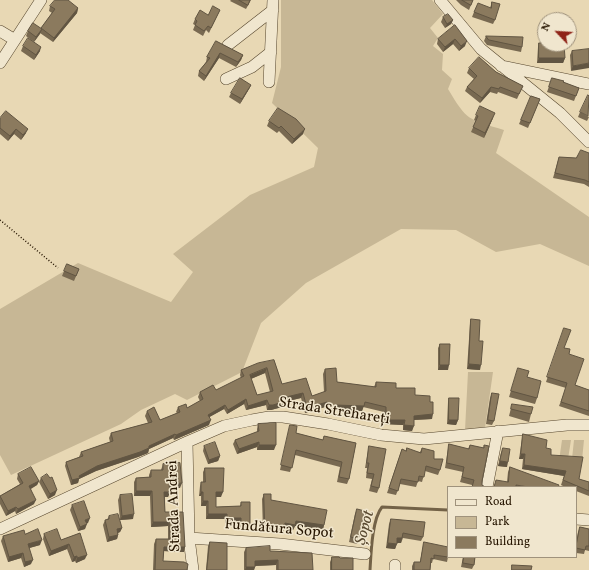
<!DOCTYPE html>
<meta charset="utf-8">
<style>
body{margin:0}
#map{position:relative;width:589px;height:570px;overflow:hidden;background:#e8d8b4;font-family:Vollkorn,serif}
canvas{display:block}
.legend{position:absolute;left:447px;top:486px;width:130px;height:72px;box-sizing:border-box;background:#f0e6ce;border:1px solid #9f927c;margin:0;padding:5px 7px;list-style:none;font-size:12px;color:#261500}
.legend li{display:flex;align-items:center;gap:8px;height:20px}
.legend b{width:20px;border:1px solid #9f927c}
.north{position:absolute;left:537px;top:12px;width:40px;height:40px;box-sizing:border-box;background:#f0e6ce;border:1px solid #9f927c;border-radius:50%;rotate:295deg;font-size:11px;font-weight:700;line-height:16px;text-align:center;color:#261500}
.north::after{content:'';display:block;margin:auto;width:14px;height:18px;background:#8f2418;clip-path:polygon(50% 0,100% 100%,50% 72%,0 100%)}
</style>
<div id="map">
<canvas width="589" height="570"></canvas>
<ul class="legend">
<li><b style="height:5px;background:#f0e6ce"></b>Road</li>
<li><b style="height:11px;background:#c7b795"></b>Park</li>
<li><b style="height:11px;background:#8b7a5e"></b>Building</li>
</ul>
<div class="north">N</div>
</div>
<script>
const c = document.querySelector('canvas').getContext('2d');
c.lineJoin = 'round';
function fillPath(path, color) { c.fillStyle = color; c.fill(path, 'evenodd'); }
function trace(path, color, width, dash) { c.strokeStyle = color; c.lineWidth = width; c.lineCap = dash ? 'butt' : 'round'; c.setLineDash(dash || []); c.stroke(path); }
function label(font, color, halo, rows, align = 'center') {
  c.font = font + ' Vollkorn,serif'; c.lineWidth = 3; c.setLineDash([]); c.textBaseline = 'middle'; c.strokeStyle = halo; c.fillStyle = color; for (const [text, x, y, turn = 0] of rows) {
    c.save(); c.translate(x, y); c.rotate((+turn || 0) * Math.PI / 180); c.textAlign = isNaN(turn) ? turn : align; if (halo) c.strokeText(text, 0, 0); c.fillText(text, 0, 0); c.restore();
  }
}
fillPath(new Path2D(`
 M 281,0 L 432,0 L 443,14 L 430,28 L 438,38 L 433,46 L 443,54 L 442,70 L 452,79 L 448,89 C 467,121 468,119 504,130 L 496,153 L 589,217 L 589,266 L 540,244 L 496,252 L 456,230 L 401,229 L 306,283 L 261,323 L 242,372 L 187,400 L 175,394 L 141,410 L 121,424 L 11,475 L 0,455 L 0,309 L 78,263 L 171,302 L 193,272 L 173,254 L 250,195 L 314,167 L 318,148 L 272,103 L 281,67 Z
 M 468,372 L 493,372 L 485,428 L 465,430 Z
 M 562,440 L 571,440 L 568,459 L 559,461 Z
 M 574,440 L 584,440 L 582,460 L 572,459 Z`), '#c7b795');
trace(new Path2D(`
 M 370,570 C 371,554 372,519 382,507 L 448,510`), '#736247', 3);
const minor = new Path2D(`
 M 440,0 L 481,49 L 560,113 L 589,142
 M 0,31 L 15,40
 M 228,45 L 273,10
 M 0,63 L 41,0
 M 501,66 L 589,84
 M 226,79 L 252,67 L 271,52
 M 269,82 L 273,0
 M 187,442 L 189,538 L 193,570
 M 487,487 L 498,431
 M 576,519 L 589,520
 M 0,529 L 187,442 L 224,426 L 252,420 L 269,417 L 283,417 L 328,424 L 381,435 L 424,439 L 567,425 L 589,425
 M 189,538 L 280,544 L 365,554
 M 395,570 L 395,565`);
trace(minor, '#56462d', 12);
trace(new Path2D(`
 M 0,220 L 58,268`), '#261500', 1.5, [1, 2]);
trace(minor, '#f0e6ce', 11);
fillPath(new Path2D(`
 M 231,0 L 251,0 L 246,9 L 230,1 Z
 M 456,0 L 473,0 L 469,10 L 461,5 Z
 M 492,2 L 495,20 L 493,24 L 472,17 L 474,12 L 490,8 Z
 M 50,6 L 78,8 L 77,13 L 53,42 L 40,33 L 34,42 L 26,36 L 28,31 L 41,28 L 52,13 L 49,11 Z
 M 220,10 L 209,33 L 206,30 L 203,36 L 193,30 L 195,25 L 193,24 L 195,19 L 208,15 Z
 M 443,17 L 453,20 L 451,24 L 445,28 L 441,22 Z
 M 455,25 L 465,46 L 459,51 L 453,44 L 443,52 L 437,44 L 438,39 Z
 M 486,36 L 522,47 L 521,52 L 487,45 L 484,41 Z
 M 216,41 L 243,55 L 241,60 L 236,67 L 219,58 L 204,81 L 198,76 L 199,71 L 206,62 L 207,57 Z
 M 539,43 L 565,58 L 563,63 L 537,63 L 538,47 Z
 M 23,46 L 40,51 L 34,60 L 21,51 Z
 M 589,49 L 571,71 L 570,55 L 572,51 Z
 M 469,68 L 496,72 L 523,86 L 517,99 L 498,92 L 497,94 L 490,92 L 480,103 L 465,91 L 467,87 L 474,79 L 467,73 Z
 M 552,78 L 579,88 L 574,101 L 547,92 Z
 M 251,85 L 249,89 L 240,104 L 229,97 L 231,93 Z
 M 531,96 L 540,99 L 528,128 L 519,124 Z
 M 580,112 L 589,117 L 587,121 L 578,117 Z
 M 476,115 L 493,118 L 484,138 L 471,132 L 476,121 L 474,120 Z
 M 0,118 L 26,133 L 21,140 L 14,134 L 8,141 L 0,134 Z
 M 269,121 L 303,134 L 292,144 L 279,131 L 277,133 L 267,126 Z
 M 589,153 L 589,187 L 584,184 L 553,178 L 559,157 L 576,158 Z
 M 67,264 L 79,269 L 74,281 L 62,276 Z
 M 471,319 L 480,370 L 467,369 L 470,324 Z
 M 564,328 L 564,348 L 569,354 L 575,385 L 589,390 L 589,416 L 559,406 L 566,388 L 546,382 Z
 M 440,344 L 448,370 L 438,370 L 438,348 Z
 M 274,360 L 282,384 L 312,396 L 324,392 L 323,374 L 325,369 L 337,382 L 374,387 L 376,382 L 396,388 L 430,402 L 432,419 L 414,420 L 412,431 L 403,430 L 403,425 L 384,424 L 384,412 L 363,407 L 362,411 L 334,410 L 334,412 L 326,413 L 325,407 L 305,413 L 301,398 L 283,402 L 282,407 L 271,410 L 267,410 L 266,405 L 246,410 L 244,404 L 227,414 L 224,409 L 209,417 L 209,425 L 174,440 L 173,438 L 149,449 L 148,453 L 138,457 L 96,471 L 79,479 L 78,483 L 71,485 L 65,466 L 66,462 L 79,457 L 81,452 L 110,442 L 109,438 L 111,433 L 148,423 L 145,416 L 147,411 L 160,420 L 177,413 L 176,412 L 178,407 L 187,408 L 200,401 L 198,397 L 200,392 L 216,390 L 241,378 L 240,375 L 241,370 ZM 265,373 L 270,392 L 257,395 L 251,379 Z
 M 518,368 L 527,377 L 537,398 L 535,404 L 509,397 Z
 M 492,393 L 494,421 L 492,425 L 486,424 L 490,398 Z
 M 449,398 L 458,420 L 456,425 L 447,424 L 448,402 Z
 M 512,404 L 531,414 L 529,422 L 509,416 Z
 M 258,424 L 274,450 L 257,450 L 257,447 L 237,454 L 233,444 L 235,440 L 257,432 L 257,429 Z
 M 290,425 L 296,433 L 323,440 L 324,436 L 356,443 L 349,479 L 347,484 L 337,482 L 340,467 L 295,455 L 290,472 L 280,470 L 289,429 Z
 M 523,434 L 546,448 L 551,455 L 579,479 L 589,482 L 589,496 L 576,491 L 576,487 L 565,487 L 561,485 L 564,476 L 522,469 L 523,459 L 519,459 L 522,439 Z
 M 449,444 L 468,449 L 470,445 L 483,448 L 484,445 L 482,481 L 482,485 L 485,487 L 472,487 L 472,485 L 460,482 L 463,472 L 445,468 L 448,449 Z
 M 204,446 L 220,456 L 218,461 L 208,464 L 203,451 Z
 M 369,446 L 379,488 L 377,493 L 369,491 L 372,479 L 366,478 L 367,468 L 365,468 L 368,451 Z
 M 422,448 L 434,459 L 440,470 L 438,475 L 425,471 L 422,482 L 418,481 L 416,487 L 400,484 L 396,495 L 387,493 L 402,449 L 406,451 L 420,452 Z
 M 503,448 L 507,467 L 498,466 L 501,453 Z
 M 163,464 L 180,488 L 170,488 L 170,492 L 168,497 L 165,497 L 165,512 L 184,552 L 164,551 L 163,561 L 187,570 L 153,570 L 154,544 L 156,539 L 168,539 L 168,526 L 151,527 L 150,496 L 134,496 L 134,482 L 136,478 L 149,477 L 149,475 L 151,470 L 161,470 Z
 M 510,467 L 558,487 L 507,482 L 508,472 Z
 M 205,468 L 221,497 L 216,497 L 216,507 L 240,506 L 241,502 L 248,530 L 240,530 L 240,523 L 225,523 L 225,519 L 206,519 L 206,506 L 201,506 L 201,496 L 199,496 L 200,486 L 201,482 L 203,482 L 203,472 Z
 M 18,474 L 39,481 L 37,485 L 31,489 L 34,504 L 16,514 L 15,511 L 6,516 L 0,504 L 0,496 L 20,484 L 17,479 Z
 M 41,478 L 55,495 L 48,499 L 39,482 Z
 M 264,494 L 271,500 L 324,525 L 323,529 L 295,526 L 293,530 L 284,528 L 283,533 L 263,531 L 262,499 Z
 M 120,495 L 133,519 L 120,520 L 118,500 Z
 M 72,505 L 88,523 L 86,523 L 85,529 L 78,531 L 70,510 Z
 M 357,509 L 359,539 L 357,544 L 349,542 L 355,514 Z
 M 109,516 L 122,528 L 120,532 L 118,533 L 118,535 L 117,539 L 107,542 L 103,525 L 105,520 L 107,520 Z
 M 391,519 L 423,537 L 421,541 L 403,538 L 401,543 L 397,543 L 395,549 L 386,548 L 389,524 Z
 M 580,527 L 589,529 L 589,551 L 585,550 L 584,554 L 576,553 L 576,543 L 578,532 Z
 M 80,533 L 85,559 L 76,563 L 75,561 L 72,562 L 67,549 L 49,556 L 43,539 L 44,534 L 61,540 Z
 M 25,534 L 40,545 L 29,548 L 31,564 L 24,567 L 21,558 L 8,562 L 1,541 L 3,536 Z
 M 210,542 L 227,570 L 206,570 L 208,546 Z
 M 424,542 L 448,557 L 447,562 L 433,559 L 432,563 L 431,563 L 430,570 L 412,570 L 412,566 L 414,562 L 420,562 L 423,546 Z
 M 246,548 L 270,551 L 313,570 L 276,570 L 276,565 L 255,566 L 254,570 L 244,570 L 244,552 Z
 M 332,557 L 340,558 L 353,570 L 330,570 L 330,562 Z
 M 463,557 L 475,557 L 474,565 L 472,569 L 461,567 Z`), '#786951');
fillPath(new Path2D(`
 M 78,8 L 77,13 L 53,42 L 54,38 Z
 M 453,20 L 451,24 L 445,28 L 447,24 Z
 M 42,29 L 40,34 L 34,42 L 36,37 Z
 M 455,39 L 453,44 L 443,52 L 445,47 Z
 M 467,41 L 465,46 L 459,51 L 461,46 Z
 M 41,47 L 40,51 L 34,60 L 36,55 Z
 M 220,53 L 219,58 L 204,81 L 206,76 Z
 M 243,55 L 241,60 L 236,67 L 238,62 Z
 M 539,58 L 565,58 L 563,63 L 537,63 Z
 M 589,63 L 589,68 L 571,71 L 573,66 Z
 M 251,85 L 249,89 L 240,104 L 242,99 Z
 M 491,87 L 490,92 L 480,103 L 482,98 Z
 M 495,113 L 493,118 L 484,138 L 485,133 Z
 M 16,129 L 14,134 L 8,141 L 10,136 Z
 M 28,129 L 26,133 L 21,140 L 23,135 Z
 M 305,129 L 303,134 L 292,144 L 294,139 Z
 M 469,364 L 481,365 L 480,370 L 467,369 Z
 M 440,365 L 449,365 L 448,370 L 438,370 Z
 M 267,368 L 265,373 L 248,380 L 250,375 Z
 M 303,393 L 301,398 L 280,403 L 282,398 Z
 M 246,399 L 244,404 L 227,414 L 228,410 Z
 M 267,400 L 266,405 L 246,410 L 248,406 Z
 M 283,402 L 282,407 L 271,410 L 267,410 L 269,405 Z
 M 327,402 L 325,407 L 305,413 L 307,408 Z
 M 225,405 L 224,409 L 206,419 L 208,415 Z
 M 335,405 L 364,406 L 362,411 L 334,410 L 334,412 L 326,413 L 327,408 Z
 M 433,414 L 432,419 L 412,420 L 414,416 Z
 M 211,420 L 209,425 L 174,440 L 176,435 Z
 M 386,420 L 405,420 L 403,425 L 384,424 Z
 M 449,420 L 458,420 L 456,425 L 447,424 Z
 M 404,425 L 414,426 L 412,431 L 403,430 Z
 M 175,434 L 173,438 L 149,449 L 148,453 L 138,457 L 96,471 L 79,479 L 78,483 L 71,485 L 72,480 L 79,476 L 97,466 L 149,446 Z
 M 259,442 L 257,447 L 237,454 L 239,449 Z
 M 259,445 L 276,445 L 274,450 L 257,450 Z
 M 521,454 L 525,454 L 523,459 L 519,459 Z
 M 220,456 L 218,461 L 208,464 L 209,460 Z
 M 500,461 L 508,462 L 507,467 L 498,466 Z
 M 524,465 L 566,471 L 565,476 L 522,469 Z
 M 39,481 L 37,485 L 28,490 L 29,486 Z
 M 182,483 L 180,488 L 168,488 L 169,484 Z
 M 516,485 L 528,487 L 516,487 Z
 M 57,490 L 55,495 L 48,499 L 50,494 Z
 M 136,491 L 152,491 L 150,496 L 134,496 Z
 M 164,492 L 170,492 L 168,497 L 163,497 Z
 M 201,492 L 203,492 L 201,496 L 199,496 Z
 M 216,492 L 223,492 L 221,497 L 214,497 Z
 M 36,500 L 34,504 L 16,514 L 18,509 Z
 M 203,501 L 208,501 L 206,506 L 201,506 Z
 M 16,507 L 15,511 L 6,516 L 8,511 Z
 M 134,514 L 133,519 L 120,520 L 122,516 Z
 M 208,514 L 227,514 L 225,519 L 206,519 Z
 M 90,518 L 88,523 L 83,524 L 85,520 Z
 M 227,518 L 241,518 L 240,523 L 225,523 Z
 M 296,521 L 324,525 L 323,529 L 295,526 L 293,530 L 284,528 L 283,533 L 263,531 L 265,526 L 285,523 Z
 M 153,522 L 169,522 L 168,526 L 151,527 Z
 M 87,524 L 85,529 L 78,531 L 80,527 Z
 M 241,525 L 250,525 L 248,530 L 240,530 Z
 M 122,528 L 120,532 L 115,534 L 117,529 Z
 M 118,535 L 117,539 L 107,542 L 109,537 Z
 M 397,538 L 402,538 L 401,543 L 396,543 Z
 M 42,540 L 40,545 L 26,549 L 28,544 Z
 M 388,543 L 397,544 L 395,549 L 386,548 Z
 M 69,544 L 67,549 L 49,556 L 51,551 Z
 M 164,547 L 185,547 L 184,552 L 162,551 Z
 M 23,553 L 21,558 L 8,562 L 9,557 Z
 M 87,555 L 85,559 L 76,563 L 77,558 Z
 M 77,556 L 75,561 L 72,562 L 74,557 Z
 M 33,560 L 31,564 L 24,567 L 25,562 Z
 M 278,560 L 276,565 L 253,566 L 255,561 Z
 M 246,567 L 255,567 L 254,570 L 245,570 Z`), '#615542');
const building = new Path2D(`
 M 55,0 L 68,0 L 78,8 L 54,38 L 41,28 L 55,9 L 50,6 Z
 M 239,0 L 250,0 L 248,5 Z
 M 462,0 L 473,0 L 471,5 Z
 M 492,2 L 500,4 L 495,20 L 474,12 L 478,3 L 491,8 Z
 M 213,6 L 220,10 L 211,28 L 208,26 L 204,31 L 195,25 L 197,21 L 195,19 L 200,10 L 208,15 Z
 M 448,14 L 453,20 L 447,24 L 443,17 Z
 M 33,23 L 42,29 L 36,37 L 28,31 Z
 M 455,25 L 467,41 L 461,46 L 455,39 L 445,47 L 438,39 Z
 M 486,36 L 523,37 L 522,47 L 489,40 Z
 M 28,38 L 41,47 L 36,55 L 23,46 Z
 M 216,41 L 243,55 L 238,62 L 220,53 L 206,76 L 199,71 L 210,58 L 207,57 Z
 M 539,43 L 545,43 L 545,44 L 564,44 L 565,58 L 539,58 Z
 M 589,49 L 589,63 L 573,66 L 572,51 Z
 M 479,57 L 496,72 L 523,86 L 519,94 L 500,87 L 499,89 L 491,87 L 482,98 L 467,87 L 477,76 L 469,68 Z
 M 240,78 L 251,85 L 242,99 L 231,93 Z
 M 552,78 L 564,81 L 563,82 L 579,88 L 576,96 L 549,87 Z
 M 588,95 L 589,96 L 588,116 L 580,112 Z
 M 531,96 L 540,99 L 530,123 L 521,120 Z
 M 480,106 L 495,113 L 485,133 L 473,127 L 478,116 L 476,115 Z
 M 278,108 L 296,119 L 305,129 L 294,139 L 281,126 L 279,128 L 269,121 Z
 M 6,111 L 28,129 L 23,135 L 16,129 L 10,136 L 0,128 L 0,118 Z
 M 581,150 L 589,153 L 589,182 L 585,180 L 555,173 L 559,157 L 576,158 Z
 M 67,264 L 79,269 L 76,276 L 64,271 Z
 M 471,319 L 480,320 L 479,341 L 483,341 L 481,365 L 469,364 Z
 M 564,328 L 571,330 L 564,348 L 570,349 L 569,354 L 584,359 L 575,385 L 589,390 L 589,411 L 561,402 L 567,383 L 547,377 Z
 M 440,344 L 450,344 L 449,365 L 440,365 Z
 M 274,360 L 282,384 L 306,378 L 312,396 L 326,391 L 325,369 L 336,368 L 337,382 L 376,387 L 376,382 L 396,383 L 396,388 L 415,388 L 415,395 L 430,396 L 430,402 L 433,402 L 433,414 L 414,416 L 414,426 L 404,425 L 405,420 L 386,420 L 386,407 L 365,402 L 364,406 L 335,405 L 335,407 L 327,408 L 327,402 L 307,408 L 303,393 L 282,398 L 283,402 L 273,405 L 269,405 L 267,400 L 248,406 L 246,399 L 228,410 L 225,405 L 208,415 L 211,420 L 176,435 L 175,434 L 149,446 L 149,448 L 140,452 L 97,466 L 79,476 L 80,478 L 72,480 L 66,462 L 83,456 L 81,452 L 113,441 L 111,433 L 152,422 L 147,411 L 154,407 L 160,420 L 180,412 L 178,407 L 186,404 L 187,408 L 203,399 L 200,392 L 213,385 L 216,390 L 244,376 L 241,370 L 258,363 ZM 267,368 L 273,391 L 257,395 L 250,375 Z
 M 518,368 L 529,371 L 527,377 L 541,381 L 537,398 L 511,391 Z
 M 492,393 L 499,394 L 494,421 L 488,420 Z
 M 449,398 L 459,398 L 458,420 L 449,420 Z
 M 512,404 L 533,407 L 531,414 L 511,409 Z
 M 276,423 L 276,445 L 259,445 L 259,442 L 239,449 L 235,440 L 259,431 L 258,424 Z
 M 290,425 L 297,426 L 296,433 L 323,440 L 324,436 L 356,443 L 349,479 L 339,477 L 342,462 L 296,450 L 292,468 L 281,465 Z
 M 523,434 L 547,440 L 546,448 L 551,449 L 551,455 L 583,457 L 579,479 L 589,482 L 589,491 L 563,480 L 566,471 L 524,465 L 525,454 L 521,454 Z
 M 215,442 L 220,456 L 209,460 L 204,446 Z
 M 449,444 L 469,449 L 470,445 L 484,448 L 484,445 L 489,446 L 482,481 L 482,485 L 485,487 L 472,487 L 474,480 L 462,477 L 464,467 L 447,463 Z
 M 369,446 L 386,449 L 379,488 L 371,486 L 374,474 L 367,473 L 369,463 L 367,463 Z
 M 407,448 L 421,453 L 422,448 L 434,451 L 434,459 L 443,459 L 440,470 L 426,466 L 424,477 L 419,476 L 418,482 L 401,479 L 398,491 L 389,488 L 402,449 L 406,451 Z
 M 503,448 L 510,449 L 508,462 L 500,461 Z
 M 180,463 L 182,483 L 169,484 L 170,492 L 164,492 L 165,512 L 183,512 L 185,547 L 164,547 L 163,561 L 184,562 L 188,564 L 187,570 L 155,570 L 156,539 L 170,539 L 169,522 L 153,522 L 152,491 L 136,491 L 136,478 L 151,477 L 151,470 L 163,470 L 163,464 Z
 M 31,467 L 39,481 L 29,486 L 36,500 L 18,509 L 16,507 L 8,511 L 0,496 L 23,483 L 18,474 Z
 M 510,467 L 559,485 L 558,487 L 528,487 L 516,485 L 516,487 L 494,487 L 496,480 L 508,482 Z
 M 205,468 L 224,468 L 223,492 L 216,492 L 216,507 L 241,506 L 241,502 L 250,502 L 250,525 L 241,525 L 241,518 L 227,518 L 227,514 L 208,514 L 208,501 L 203,501 L 203,492 L 201,492 L 201,482 L 205,482 Z
 M 47,474 L 50,478 L 52,477 L 57,490 L 50,494 L 41,478 Z
 M 132,494 L 134,514 L 122,516 L 120,495 Z
 M 264,494 L 271,494 L 271,500 L 327,510 L 324,525 L 296,521 L 295,525 L 285,523 L 284,528 L 265,526 Z
 M 84,501 L 90,518 L 85,520 L 87,524 L 80,527 L 72,505 Z
 M 357,509 L 365,511 L 359,539 L 351,537 Z
 M 118,514 L 122,528 L 117,529 L 118,535 L 109,537 L 105,520 L 109,519 L 109,516 Z
 M 391,519 L 425,522 L 423,537 L 403,533 L 402,538 L 397,538 L 397,544 L 388,543 Z
 M 580,527 L 589,529 L 589,546 L 586,546 L 585,550 L 576,548 Z
 M 38,529 L 42,540 L 28,544 L 33,560 L 25,562 L 23,553 L 9,557 L 3,536 L 24,530 L 25,534 Z
 M 57,529 L 61,540 L 80,533 L 87,555 L 77,558 L 77,556 L 74,557 L 69,544 L 51,551 L 44,534 Z
 M 210,542 L 227,543 L 227,570 L 207,570 Z
 M 424,542 L 448,547 L 448,557 L 434,555 L 434,559 L 431,558 L 430,570 L 414,570 L 414,562 L 420,562 Z
 M 270,546 L 270,551 L 312,553 L 313,570 L 278,570 L 278,560 L 255,561 L 255,567 L 246,567 L 246,548 Z
 M 332,557 L 339,557 L 340,558 L 353,558 L 353,570 L 332,570 Z
 M 464,557 L 475,557 L 474,565 L 463,563 Z
 M 512,565 L 532,566 L 531,570 L 512,570 Z`);
fillPath(building, '#8b7a5e');
trace(building, '#615542', 1);
label('15px', '#261500', '#f0e6ce', [
 ["Strada Strehareți",334,412,9],
 ["Strada Andrei",175,506,-92],
 ["Fundătura Sopot",279,530,5]
]);
label('italic 16px', '#594930', '#f0e6ce', [
 ["Șopot",366,528,-75]
]);
</script>
